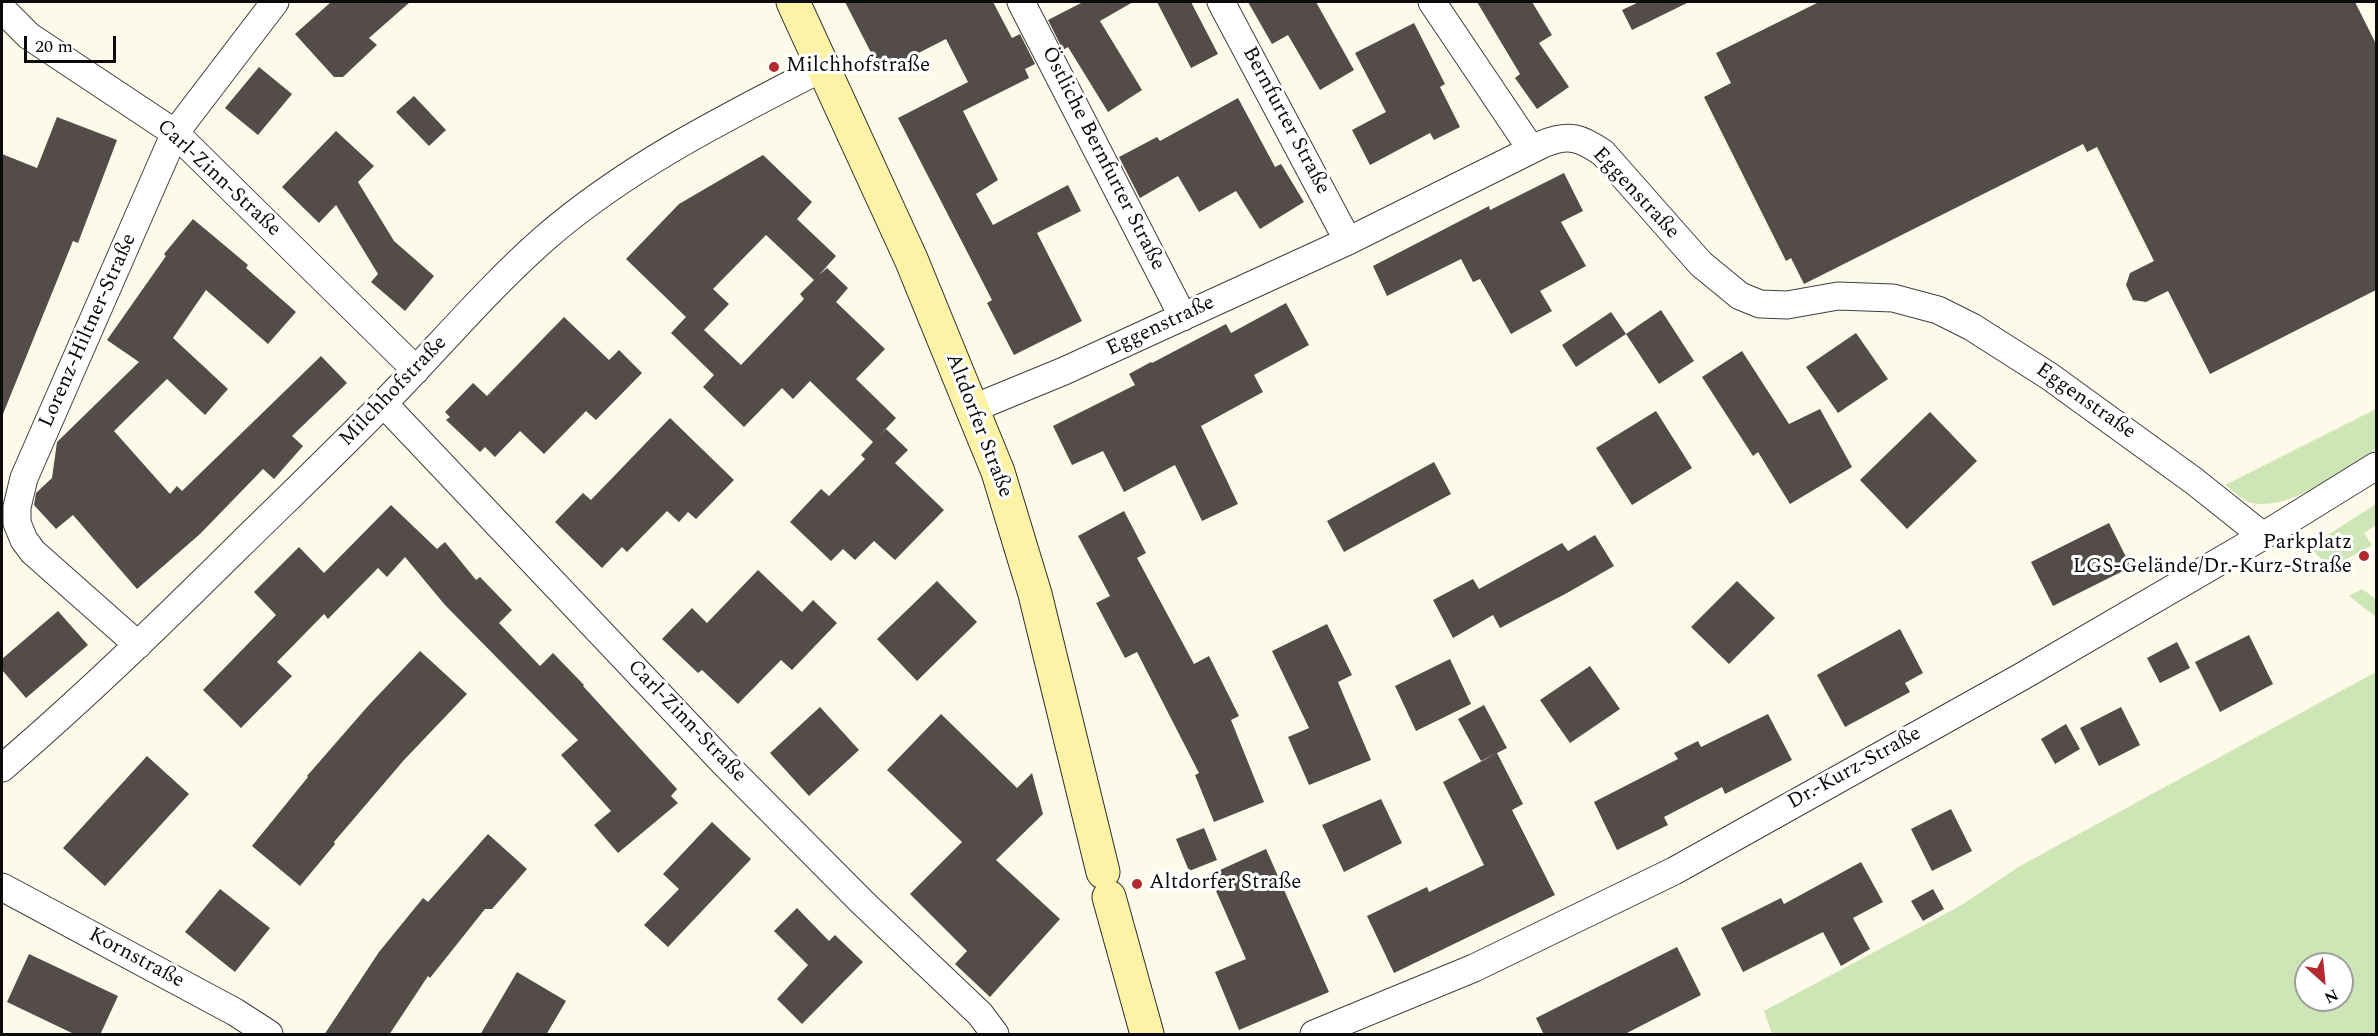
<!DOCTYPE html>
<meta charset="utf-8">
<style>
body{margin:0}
#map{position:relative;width:2378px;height:1036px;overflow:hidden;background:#fefae9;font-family:Spectral,serif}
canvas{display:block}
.frame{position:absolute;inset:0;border:3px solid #0b0b0b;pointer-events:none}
.north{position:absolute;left:2294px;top:952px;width:60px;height:60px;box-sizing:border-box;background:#fff;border:2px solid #9d9d9d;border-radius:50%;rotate:153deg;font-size:16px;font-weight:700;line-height:24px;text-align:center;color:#0b0b0b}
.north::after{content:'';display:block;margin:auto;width:21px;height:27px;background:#b4292e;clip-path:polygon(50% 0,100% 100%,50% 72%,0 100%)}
.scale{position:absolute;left:24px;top:36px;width:92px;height:27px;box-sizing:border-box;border:3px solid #0b0b0b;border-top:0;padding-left:8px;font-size:18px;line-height:21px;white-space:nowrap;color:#0b0b0b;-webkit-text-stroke:4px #fff;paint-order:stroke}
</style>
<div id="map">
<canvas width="2378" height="1036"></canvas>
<div class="frame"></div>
<div class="north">N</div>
<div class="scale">20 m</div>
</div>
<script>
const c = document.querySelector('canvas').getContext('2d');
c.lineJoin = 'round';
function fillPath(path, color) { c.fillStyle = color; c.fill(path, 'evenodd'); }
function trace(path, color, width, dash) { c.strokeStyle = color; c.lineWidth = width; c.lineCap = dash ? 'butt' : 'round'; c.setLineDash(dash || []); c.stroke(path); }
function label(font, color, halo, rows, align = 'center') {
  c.font = font + ' Spectral,serif'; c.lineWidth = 6; c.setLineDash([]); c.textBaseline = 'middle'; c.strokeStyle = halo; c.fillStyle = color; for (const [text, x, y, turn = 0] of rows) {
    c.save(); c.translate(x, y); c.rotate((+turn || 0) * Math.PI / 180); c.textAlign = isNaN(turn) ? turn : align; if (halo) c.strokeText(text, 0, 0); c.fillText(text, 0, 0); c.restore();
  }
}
fillPath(new Path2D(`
 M 2376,409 L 2376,449 C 2344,469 2292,511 2252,503 C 2243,501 2233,491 2225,485 Z
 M 2376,504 L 2376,525 L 2364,533 L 2372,545 L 2331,568 L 2309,547 Z
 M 2362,589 L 2376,599 L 2376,617 L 2349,596 Z
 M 2376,672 L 2376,1034 L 1772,1034 L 1764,1011 L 1960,906 L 2020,866 ZM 2306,964 L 2342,964 L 2342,1000 L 2306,1000 Z`), '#cee6b5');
fillPath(new Path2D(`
 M 331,2 L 410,2 L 369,38 L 377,45 L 343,77 L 334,77 L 295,34 Z
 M 845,2 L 993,2 L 1012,38 L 1020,34 L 1035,64 L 1025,69 L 1029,78 L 963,111 L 998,180 L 976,194 L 993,225 L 1068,185 L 1081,211 L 1037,233 L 1082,321 L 1014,355 L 987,303 L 992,300 L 898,118 L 968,82 L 946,39 L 881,72 Z
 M 1083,2 L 1133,2 L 1100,21 L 1142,90 L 1108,112 L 1068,47 L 1063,50 L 1048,20 Z
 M 1157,2 L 1191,2 L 1218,54 L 1191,68 Z
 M 1248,2 L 1316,2 L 1354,70 L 1320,90 L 1288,35 L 1272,44 Z
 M 1477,2 L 1532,2 L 1552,35 L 1539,43 L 1569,87 L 1537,109 L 1515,78 L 1520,74 Z
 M 1639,2 L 1689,2 L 1632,30 L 1622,10 Z
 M 1819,2 L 2355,2 L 2376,44 L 2376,290 L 2210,374 L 2168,291 L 2146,302 L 2133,300 L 2126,285 L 2130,273 L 2154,261 L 2097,147 L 2087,152 L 2083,144 L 1804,284 L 1791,258 L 1786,261 L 1704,97 L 1731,83 L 1716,53 Z
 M 1414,23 L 1445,84 L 1440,87 L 1460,127 L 1434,140 L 1430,133 L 1370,165 L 1352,130 L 1386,112 L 1355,53 Z
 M 259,67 L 292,94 L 258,135 L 225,108 Z
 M 414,96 L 446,130 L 429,146 L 396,112 Z
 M 1238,98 L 1275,167 L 1281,164 L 1304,202 L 1260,229 L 1236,191 L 1199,212 L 1178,176 L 1140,198 L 1119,157 L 1157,137 L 1160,141 Z
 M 57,117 L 117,140 L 78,243 L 73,241 L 3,414 L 2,154 L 37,168 Z
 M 336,131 L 374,166 L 358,182 L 394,241 L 434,276 L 405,311 L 371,282 L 378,274 L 336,205 L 319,223 L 282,187 Z
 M 763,155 L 812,202 L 797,219 L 836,256 L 819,275 L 827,268 L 848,288 L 836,302 L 885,349 L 856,379 L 896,418 L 880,435 L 886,429 L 908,450 L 895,463 L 944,510 L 895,560 L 874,541 L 855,560 L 843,549 L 831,561 L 790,522 L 821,489 L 829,496 L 865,459 L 861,455 L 873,442 L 810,381 L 793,399 L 782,388 L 744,427 L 703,387 L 714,375 L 671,333 L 686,317 L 626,259 L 679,204 ZM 766,235 L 814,280 L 800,294 L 804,299 L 741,365 L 704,330 L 729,304 L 713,289 Z
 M 1564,173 L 1583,211 L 1561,222 L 1586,266 L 1540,291 L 1552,311 L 1511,334 L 1480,279 L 1473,282 L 1461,259 L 1387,296 L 1373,266 L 1489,206 L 1490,210 Z
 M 193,219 L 248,265 L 246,268 L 296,312 L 268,344 L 206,290 L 173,338 L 228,389 L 205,415 L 167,379 L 114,431 L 170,494 L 177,486 L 182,491 L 321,356 L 347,383 L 292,436 L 303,446 L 274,479 L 263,469 L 200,534 L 137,589 L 73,515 L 56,529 L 34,505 L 36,493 L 52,478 L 57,442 L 139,362 L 107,340 L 166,256 L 164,254 Z
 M 1286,303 L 1309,345 L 1254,375 L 1263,392 L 1201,426 L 1238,504 L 1202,521 L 1175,465 L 1124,492 L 1103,451 L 1072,465 L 1053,426 L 1135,385 L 1129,374 L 1151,362 L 1152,363 L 1226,324 L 1231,333 Z
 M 1661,310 L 1694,361 L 1659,384 L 1626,334 Z
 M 1611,312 L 1626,334 L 1576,367 L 1562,345 Z
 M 564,317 L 609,360 L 619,350 L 642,373 L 596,420 L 586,411 L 544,454 L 520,431 L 495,457 L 485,447 L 480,452 L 446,420 L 450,417 L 445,412 L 473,383 L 487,396 Z
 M 1856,333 L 1888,379 L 1838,413 L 1806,367 Z
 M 1742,351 L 1789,424 L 1820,409 L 1852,467 L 1790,504 L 1758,452 L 1753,456 L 1702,377 Z
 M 1656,411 L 1692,468 L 1632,505 L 1596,448 Z
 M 1930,412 L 1977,461 L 1907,529 L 1860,480 Z
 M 670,418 L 734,480 L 696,519 L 688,512 L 679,522 L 667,511 L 627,552 L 622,547 L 602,568 L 555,522 L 583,493 L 591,500 Z
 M 1434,462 L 1451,494 L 1344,552 L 1327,521 Z
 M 391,505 L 437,549 L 445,542 L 476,580 L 480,577 L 512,610 L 499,623 L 540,666 L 553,653 L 584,685 L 583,686 L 677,789 L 671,796 L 678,803 L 618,853 L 594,825 L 611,811 L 561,755 L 578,740 L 445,605 L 405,557 L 387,577 L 378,568 L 328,619 L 324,614 L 277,662 L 292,676 L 241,728 L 203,690 L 276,615 L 254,592 L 299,547 L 324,573 Z
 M 1124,511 L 1146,553 L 1137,558 L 1194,664 L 1209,656 L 1239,716 L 1231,720 L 1264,802 L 1214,822 L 1195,775 L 1199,773 L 1137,652 L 1125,658 L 1096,603 L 1110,596 L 1078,536 Z
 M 2109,523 L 2131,567 L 2053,606 L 2031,562 Z
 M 1595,535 L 1614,566 L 1567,593 L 1500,628 L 1493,615 L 1453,638 L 1433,600 L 1473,579 L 1479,589 L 1562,543 L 1568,551 Z
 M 758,570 L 802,612 L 813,600 L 837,623 L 792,670 L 781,660 L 738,704 L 702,670 L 698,673 L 662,639 L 692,608 L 707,623 Z
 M 937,581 L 977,622 L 917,681 L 877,639 Z
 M 1737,581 L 1775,618 L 1729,664 L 1691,627 Z
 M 58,611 L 88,645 L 26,698 L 2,670 L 2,659 Z
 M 1327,624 L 1352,675 L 1338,682 L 1371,760 L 1309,785 L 1288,737 L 1309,728 L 1272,651 Z
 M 1900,629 L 1923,673 L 1905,683 L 1910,692 L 1845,727 L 1817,675 Z
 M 2249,635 L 2273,684 L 2220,712 L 2195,662 Z
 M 2177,642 L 2190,668 L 2160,683 L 2147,658 Z
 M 420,651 L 467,694 L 404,760 L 334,842 L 335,844 L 300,886 L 252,846 L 308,777 L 307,776 L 368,706 Z
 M 1450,659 L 1471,704 L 1416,731 L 1395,686 Z
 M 1590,666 L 1620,709 L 1570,743 L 1540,700 Z
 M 1484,705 L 1507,748 L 1481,761 L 1458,719 Z
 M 820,707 L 859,750 L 809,796 L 770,753 Z
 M 2121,707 L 2140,745 L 2099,766 L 2080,728 Z
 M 941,714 L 1017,788 L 1032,773 L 1043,814 L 996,860 L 1060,919 L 990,997 L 955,964 L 967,951 L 910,894 L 962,842 L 887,770 Z
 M 1768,714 L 1792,760 L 1725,794 L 1722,787 L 1664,817 L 1668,825 L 1617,850 L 1594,802 L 1678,759 L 1674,753 L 1698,741 L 1701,747 Z
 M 2066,724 L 2080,749 L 2055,764 L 2041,739 Z
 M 1497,753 L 1523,804 L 1512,810 L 1555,895 L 1394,973 L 1367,916 L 1427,887 L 1429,892 L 1484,865 L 1443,782 Z
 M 147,756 L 189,794 L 105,886 L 63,848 Z
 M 1381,799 L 1402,843 L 1344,872 L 1322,825 Z
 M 1951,809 L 1972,851 L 1932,871 L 1911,829 Z
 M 712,822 L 751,859 L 668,947 L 644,925 L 679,889 L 663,874 Z
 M 1204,828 L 1217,860 L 1189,871 L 1176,839 Z
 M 488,834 L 527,869 L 492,909 L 485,909 L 430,978 L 428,976 L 389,1035 L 324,1035 L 379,952 L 423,898 L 428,902 Z
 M 1266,849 L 1329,992 L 1239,1030 L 1215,972 L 1246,959 L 1209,875 Z
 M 1861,862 L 1883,902 L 1853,918 L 1870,949 L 1841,966 L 1823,932 L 1743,972 L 1721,928 L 1781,898 L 1784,904 Z
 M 220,889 L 270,928 L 235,972 L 185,932 Z
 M 1933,889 L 1944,909 L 1923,921 L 1911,901 Z
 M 797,908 L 829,941 L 835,935 L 863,962 L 802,1024 L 777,999 L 808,965 L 774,931 Z
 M 1677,947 L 1701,995 L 1623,1035 L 1544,1035 L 1536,1018 Z
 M 29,954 L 118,996 L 100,1035 L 76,1035 L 7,1002 Z
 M 517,972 L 566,1001 L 546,1035 L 480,1035 Z`), '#534c48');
const minor = new Path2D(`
 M 1021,2 L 1183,317
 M 1221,2 L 1348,241
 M 1432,2 L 1531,149
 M 2,9 L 29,36 L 175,133 L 416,370
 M 384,404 L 723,762 L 862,902 L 980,1014 L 995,1034
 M 974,408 L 1064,371 L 1348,241 L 1543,144 C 1569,133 1581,138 1603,153 L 1701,264 L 1740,296 L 1760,304 L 1787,305 L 1838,296 L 1893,298 L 1938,310 L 1972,327 L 2049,376 L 2194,481 L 2263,536
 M 138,645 L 33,552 L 24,540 L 17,523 L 17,507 L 24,478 L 175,133 L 275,2
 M 2,768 C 85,697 163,621 241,544 C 289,497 338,450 385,402 C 438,348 488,288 545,238 C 628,166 727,117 824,67
 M 2,887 L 235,1012 L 269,1034
 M 1314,1034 L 1474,968 L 1674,871 L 2021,677 L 2263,536 L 2376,466`);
const secondary = new Path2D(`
 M 793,2 L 911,259 L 998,472 L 1035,594 L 1103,872
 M 1109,897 L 1147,1034`);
trace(minor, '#3e3e3e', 29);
trace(secondary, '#2d2d2d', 35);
trace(minor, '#fff', 27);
trace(secondary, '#fcf3a7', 33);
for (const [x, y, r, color] of [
 [774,67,6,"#b4292e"],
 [2364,556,6,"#b4292e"],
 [1137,884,6,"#b4292e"]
]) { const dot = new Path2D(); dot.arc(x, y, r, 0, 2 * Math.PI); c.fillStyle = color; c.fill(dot); trace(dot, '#fff', 2); }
label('21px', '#0b0b0b', '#fff', [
 ["Milchhofstraße",786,67],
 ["Parkplatz",2352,544,"right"],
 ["LGS-Gelände/Dr.-Kurz-Straße",2352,568,"right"],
 ["Altdorfer Straße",1149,884]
], 'left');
label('21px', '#0b0b0b', '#fff', [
 ["Bernfurter Straße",1285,121,62],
 ["Östliche Bernfurter Straße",1102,159,63],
 ["Carl-Zinn-Straße",218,179,43],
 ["Eggenstraße",1635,194,47],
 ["Eggenstraße",1161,327,-25],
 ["Lorenz-Hiltner-Straße",89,331,-66],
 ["Milchhofstraße",394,392,-46],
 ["Eggenstraße",2085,402,35],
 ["Altdorfer Straße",978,426,69],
 ["Carl-Zinn-Straße",686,722,46],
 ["Dr.-Kurz-Straße",1855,769,-29],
 ["Kornstraße",136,959,28]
]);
</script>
